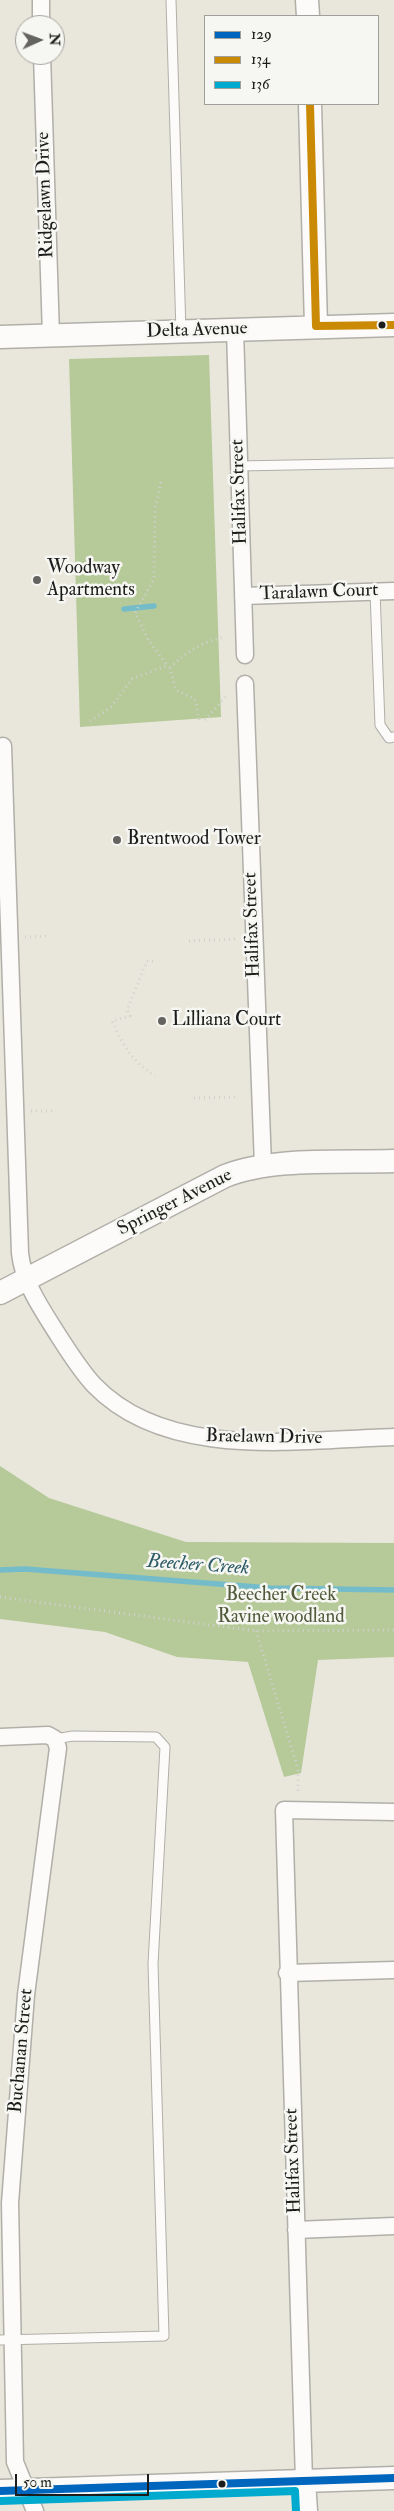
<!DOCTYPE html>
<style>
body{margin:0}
#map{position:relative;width:394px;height:2511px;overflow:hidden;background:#e9e7dc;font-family:"IM FELL Double Pica",serif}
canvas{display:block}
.legend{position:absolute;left:204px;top:15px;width:175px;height:90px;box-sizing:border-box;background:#f6f6f2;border:1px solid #9f9f9c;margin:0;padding:6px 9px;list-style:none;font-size:15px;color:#1c1c1c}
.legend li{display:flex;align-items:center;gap:10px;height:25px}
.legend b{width:25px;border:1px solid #9f9f9c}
.north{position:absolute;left:15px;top:15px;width:50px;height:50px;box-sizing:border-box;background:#f6f6f2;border:1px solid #9f9f9c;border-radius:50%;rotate:88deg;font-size:14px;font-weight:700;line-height:20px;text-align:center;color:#1c1c1c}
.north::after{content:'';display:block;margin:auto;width:18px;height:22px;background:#64635f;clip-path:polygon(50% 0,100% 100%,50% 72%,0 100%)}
.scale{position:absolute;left:15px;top:2474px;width:134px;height:22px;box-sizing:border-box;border:2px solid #1c1c1c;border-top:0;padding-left:6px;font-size:15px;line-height:18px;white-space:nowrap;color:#1c1c1c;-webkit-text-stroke:4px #f6f6f2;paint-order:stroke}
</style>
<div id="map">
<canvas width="394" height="2511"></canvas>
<ul class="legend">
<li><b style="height:6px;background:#0065bd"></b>129</li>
<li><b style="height:6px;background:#cb8a06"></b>134</li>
<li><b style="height:6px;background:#00a9ce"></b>136</li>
</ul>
<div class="north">N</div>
<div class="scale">50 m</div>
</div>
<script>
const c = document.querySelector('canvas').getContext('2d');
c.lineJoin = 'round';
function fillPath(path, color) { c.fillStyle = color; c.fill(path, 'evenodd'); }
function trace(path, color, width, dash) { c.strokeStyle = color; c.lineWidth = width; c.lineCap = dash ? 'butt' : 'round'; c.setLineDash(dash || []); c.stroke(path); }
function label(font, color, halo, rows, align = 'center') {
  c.font = font + ' "IM FELL Double Pica",serif'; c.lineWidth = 5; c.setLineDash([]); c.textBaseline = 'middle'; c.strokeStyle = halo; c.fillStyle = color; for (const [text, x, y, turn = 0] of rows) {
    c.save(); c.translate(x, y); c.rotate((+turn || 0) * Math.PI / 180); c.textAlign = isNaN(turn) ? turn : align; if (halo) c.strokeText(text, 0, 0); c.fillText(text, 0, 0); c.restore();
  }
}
fillPath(new Path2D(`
 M 209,355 L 221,717 L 80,727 L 69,359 Z
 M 0,1466 L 49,1498 L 186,1542 L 394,1543 L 394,1657 L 318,1660 L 301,1773 L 284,1777 L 248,1662 L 177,1657 L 105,1632 L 0,1619 Z`), '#b6c999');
trace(new Path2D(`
 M 124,609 L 154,606
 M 0,1570 L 25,1569 L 270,1588 L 394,1590`), '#74bcca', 5.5);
const lane = new Path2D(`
 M 171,0 L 181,332
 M 239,466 L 394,463
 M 375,591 L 380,725 L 389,738 L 394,737
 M 0,2340 L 164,2336 L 153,1964 L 165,1747 L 156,1737 L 73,1736 L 55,1739`);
const street = new Path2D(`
 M 41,0 L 41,25
 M 42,55 L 51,336
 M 235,330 L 245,655
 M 243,596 L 394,591
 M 245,684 L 263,1166
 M 3,746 L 20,1253 C 23,1283 43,1311 58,1335 C 69,1352 80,1370 94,1385 C 167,1461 298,1440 394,1437
 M 0,1737 L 48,1735 L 55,1739 L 58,1748 L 26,1995 L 10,2203 L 15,2462 L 35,2511
 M 287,1973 L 394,1970
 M 296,2230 L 394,2226
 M 304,2481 L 284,1810 L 394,1812`);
const secondary = new Path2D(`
 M 307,0 L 308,16
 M 310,104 L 316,326
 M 0,337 L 394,325
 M 0,1293 L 225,1176 C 273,1157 342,1163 394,1161
 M 304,2481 L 306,2511
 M 0,2491 L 394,2478`);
trace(lane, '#b0afa8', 11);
trace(street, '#b0afa8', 19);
trace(secondary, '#b0afa8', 25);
trace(new Path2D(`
 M 161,482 L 155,510 L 154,579 L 135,613 L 149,641 L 167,665
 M 199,720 L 195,699 L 176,690 L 170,668 C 187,651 202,642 225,637
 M 205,720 L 227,695
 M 90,721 L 111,707 L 132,679 L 168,665
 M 25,937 L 48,936
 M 189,941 L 236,939
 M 153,961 L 147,961 L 127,1010 L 130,1016 L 112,1021 C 124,1047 131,1060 155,1076
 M 194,1098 L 236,1097
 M 31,1111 L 52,1111
 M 0,1597 L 256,1631 L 394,1630
 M 256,1631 L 298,1769 L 298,1795`), '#d1d1ce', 3, [1, 4]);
trace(lane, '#fcfbfa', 9);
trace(street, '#fcfbfa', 16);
trace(secondary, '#fcfbfa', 22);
trace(new Path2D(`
 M 0,2491 L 394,2478`), '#0065bd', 8);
trace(new Path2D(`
 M 310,104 L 316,326
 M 316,326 L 394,325`), '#cb8a06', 8);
trace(new Path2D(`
 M 0,2501 L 295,2491 L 296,2511`), '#00a9ce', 8);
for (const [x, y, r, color] of [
 [382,325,4.5,"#1c1c1c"],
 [37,580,5,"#64635f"],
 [117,840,5,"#64635f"],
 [162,1021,5,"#64635f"],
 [222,2484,4.5,"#1c1c1c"]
]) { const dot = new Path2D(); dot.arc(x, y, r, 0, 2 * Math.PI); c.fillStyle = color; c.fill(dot); trace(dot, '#f6f6f2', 2); }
label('19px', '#1c1c1c', '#f6f6f2', [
 ["Ridgelawn Drive",46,195,-92],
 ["Delta Avenue",197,331,-2],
 ["Halifax Street",240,492,-92],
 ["Taralawn Court",319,593,-2],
 ["Halifax Street",253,925,-92],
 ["Springer Avenue",175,1203,-27],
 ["Braelawn Drive",264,1438,1],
 ["Buchanan Street",22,2051,-85],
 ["Halifax Street",294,2161,-92]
]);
label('19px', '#1c1c1c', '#f6f6f2', [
 ["Woodway",47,569],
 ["Apartments",47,591],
 ["Brentwood Tower",127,840],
 ["Lilliana Court",172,1021]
], 'left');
label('19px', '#505a3a', '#f6f6f2', [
 ["Beecher Creek",281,1596],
 ["Ravine woodland",281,1618]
]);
label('italic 20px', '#2d5c67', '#f6f6f2', [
 ["Beecher Creek",198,1566,4]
]);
</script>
